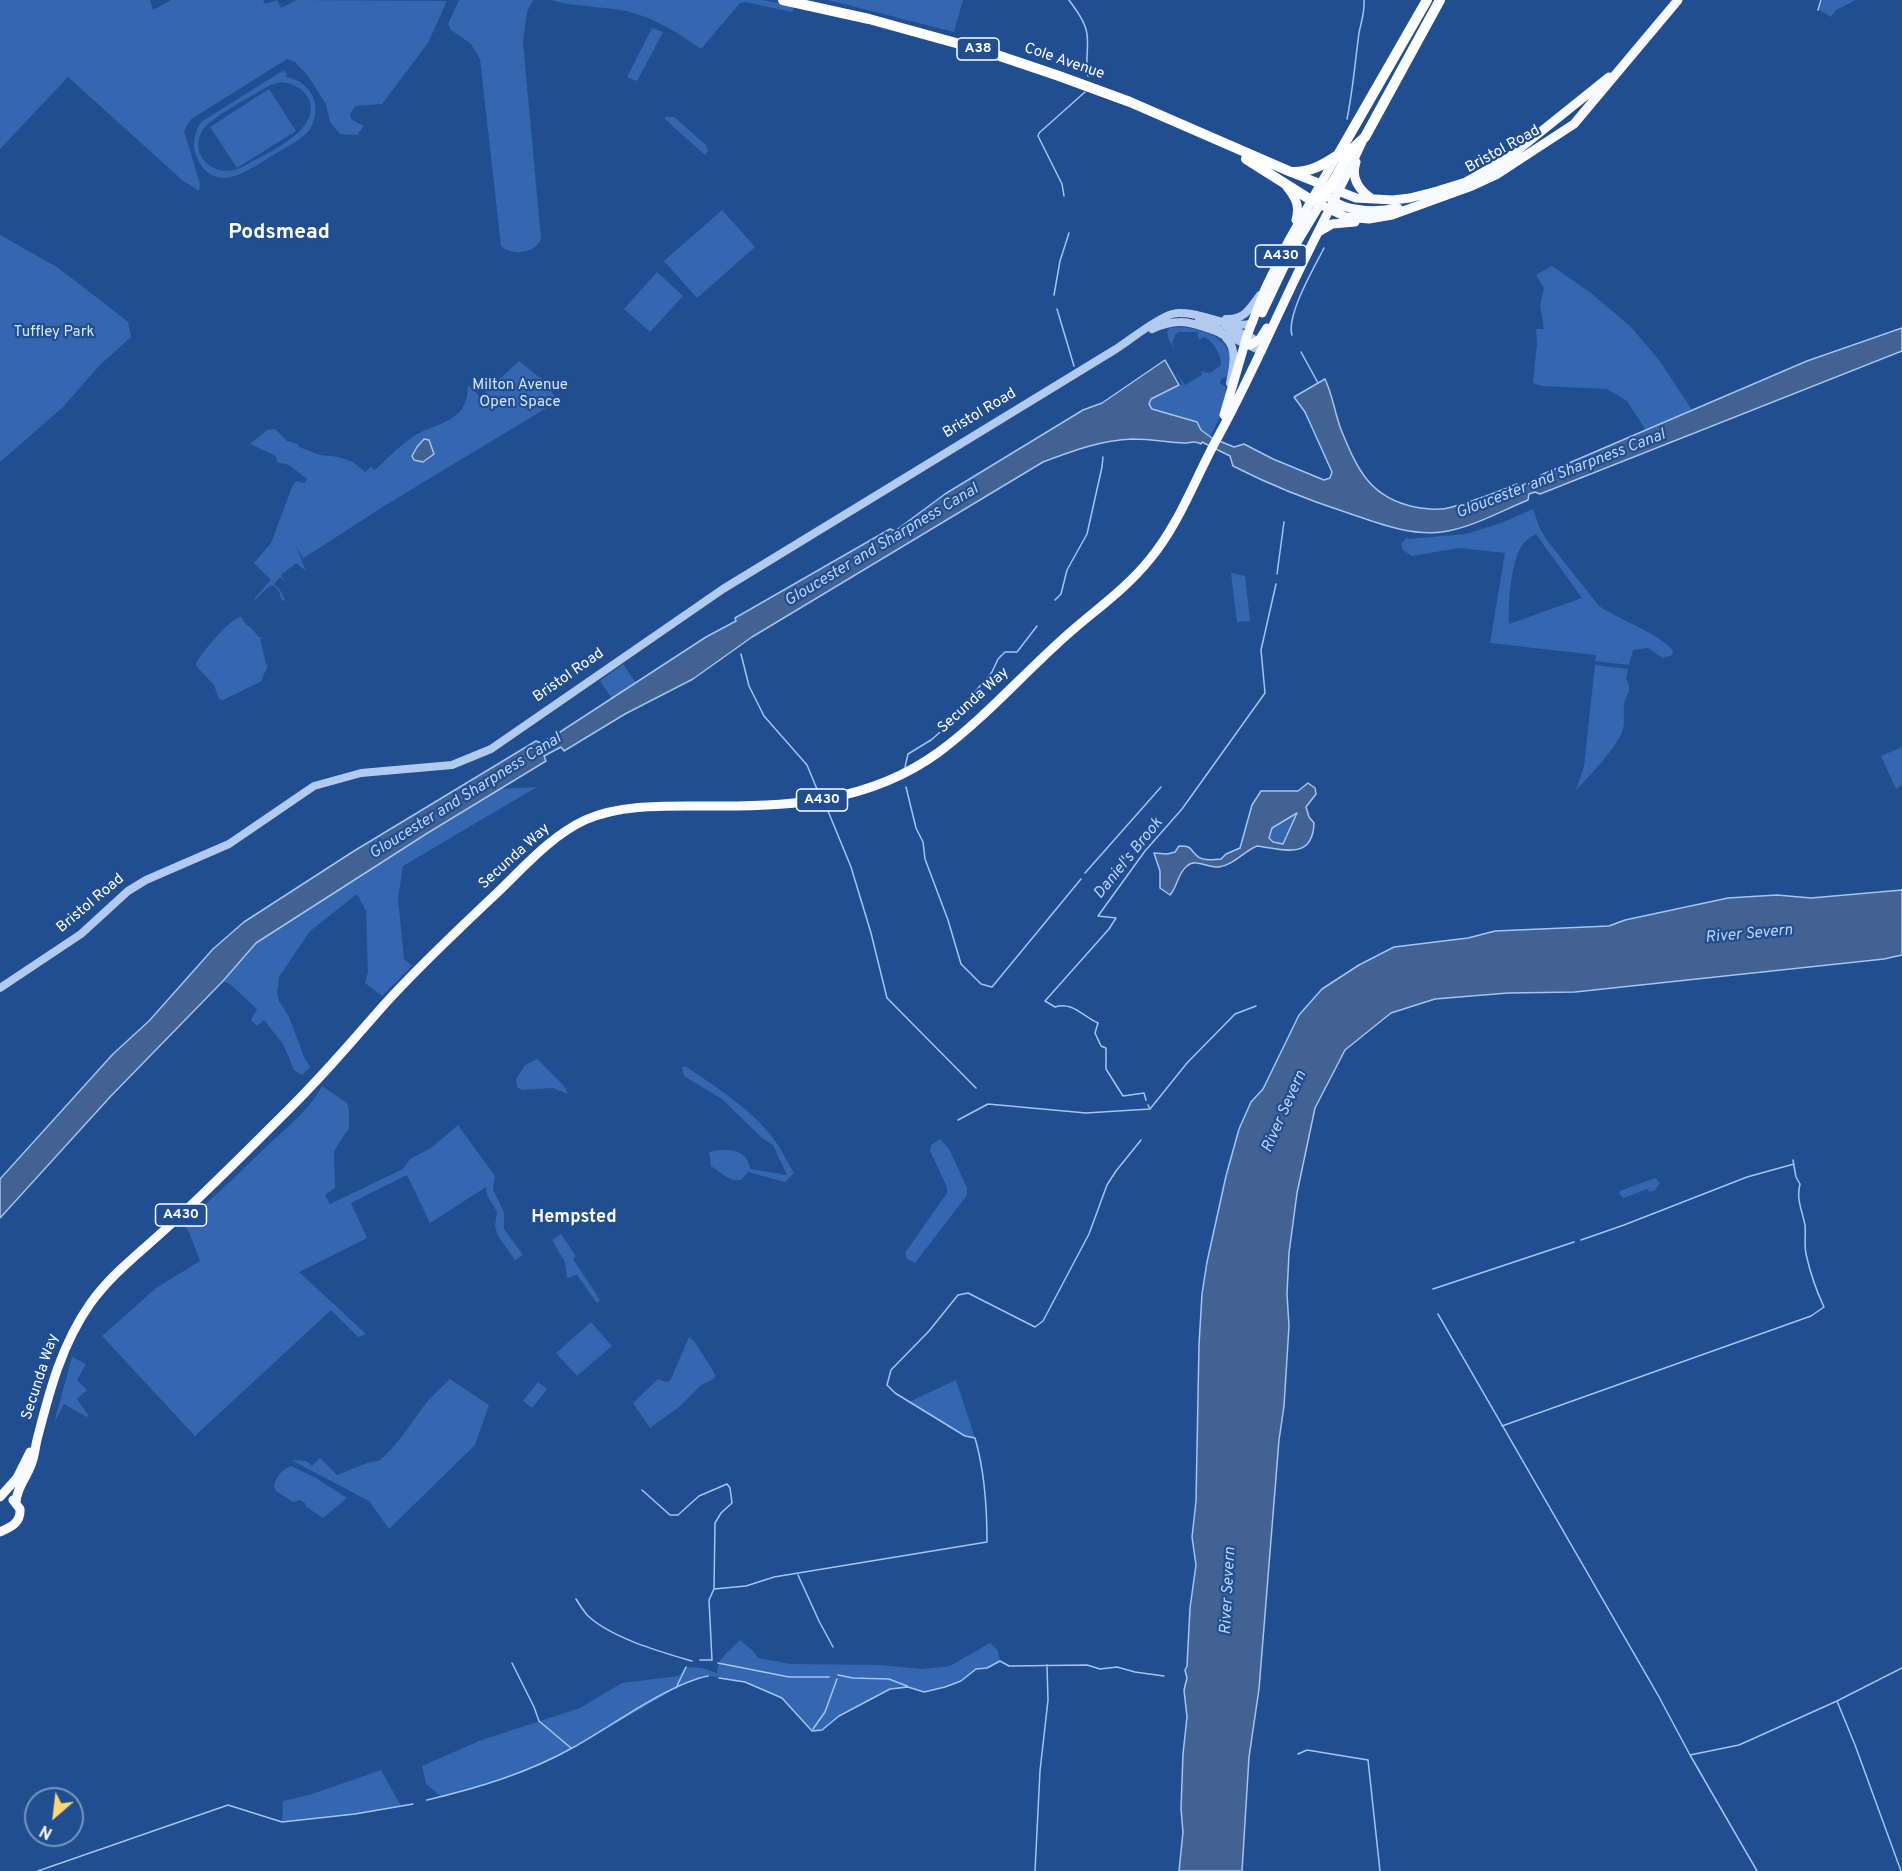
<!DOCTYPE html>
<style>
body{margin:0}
#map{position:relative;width:1902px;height:1871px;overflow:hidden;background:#204e91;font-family:Overpass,sans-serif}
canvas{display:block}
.north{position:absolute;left:24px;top:1787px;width:60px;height:60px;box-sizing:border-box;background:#204e91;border:2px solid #7995bd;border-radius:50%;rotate:208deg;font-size:16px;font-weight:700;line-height:24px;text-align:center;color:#fff}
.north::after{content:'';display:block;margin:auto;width:21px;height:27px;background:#fad772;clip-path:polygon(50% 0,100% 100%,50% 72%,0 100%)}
</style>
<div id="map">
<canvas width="1902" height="1871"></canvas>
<div class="north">N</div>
</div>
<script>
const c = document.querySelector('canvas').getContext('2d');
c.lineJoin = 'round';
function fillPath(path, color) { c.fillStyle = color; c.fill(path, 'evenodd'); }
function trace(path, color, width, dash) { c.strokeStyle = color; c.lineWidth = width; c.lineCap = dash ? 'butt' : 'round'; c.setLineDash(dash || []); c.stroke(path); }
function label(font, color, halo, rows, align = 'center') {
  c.font = font + ' Overpass,sans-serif'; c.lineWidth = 4.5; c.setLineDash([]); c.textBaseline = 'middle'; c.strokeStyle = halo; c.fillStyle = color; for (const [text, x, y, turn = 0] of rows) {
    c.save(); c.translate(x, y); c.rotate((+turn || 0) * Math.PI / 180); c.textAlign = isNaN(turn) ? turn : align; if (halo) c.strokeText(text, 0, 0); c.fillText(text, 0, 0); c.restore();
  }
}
fillPath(new Path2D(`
 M 0,0 L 150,0 L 153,10 L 171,0 L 263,0 L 265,4 L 277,0 L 281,8 L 297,0 L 447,1 L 428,43 L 382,104 L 355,106 L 350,115 L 352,120 L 364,126 L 357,135 L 340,134 L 330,122 L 326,104 L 308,76 L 295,62 L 287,59 L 190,120 L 184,131 L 200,184 L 199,191 L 182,180 L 68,77 L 0,149 Z
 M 459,0 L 533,0 L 527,12 L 523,42 L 541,239 C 535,254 511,256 501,246 L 480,59 L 471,44 L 451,30 L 448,24 Z
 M 551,0 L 762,0 L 795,6 L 792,12 L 745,2 L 740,3 L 701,49 C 677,32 655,18 626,11 C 601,6 575,7 551,0 Z
 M 828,0 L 963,0 L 954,32 Z
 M 1823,0 L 1856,0 L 1836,10 L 1831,17 L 1819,10 Z
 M 652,28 L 663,32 L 637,81 L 627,77 Z
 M 284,70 L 287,75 L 285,77 C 312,80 325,109 308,132 C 299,141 285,148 273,155 C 249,170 215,196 197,158 C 191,145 194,134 201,122 ZM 282,82 C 293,84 303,88 308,98 C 324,129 267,153 246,165 C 220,182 187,159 202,131 C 210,117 255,95 270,85 Z
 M 269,89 L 296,131 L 237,168 L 210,127 Z
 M 666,117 L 674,117 L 706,145 L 708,151 L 705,155 L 665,119 Z
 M 722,210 L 755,247 L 697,298 L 664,261 Z
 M 0,235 L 57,267 L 109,307 L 128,322 L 131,337 L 100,365 L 62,408 L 0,462 Z
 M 1552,266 L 1591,293 L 1631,327 L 1659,360 L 1694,413 L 1647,432 L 1627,401 L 1607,389 L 1542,386 L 1533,383 L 1537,343 L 1536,329 L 1544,329 L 1540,305 L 1544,288 L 1536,275 Z
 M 657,272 L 683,296 L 650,332 L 624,309 Z
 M 1183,327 C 1199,330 1222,334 1228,351 L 1231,351 L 1229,376 L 1221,379 L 1220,383 L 1226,387 C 1227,403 1218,421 1211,436 L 1201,430 L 1197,422 L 1152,409 L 1149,404 L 1152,399 L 1179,385 L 1183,385 L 1175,371 L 1185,385 L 1202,375 L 1201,371 L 1210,373 L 1221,365 C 1222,356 1212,339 1204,337 L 1199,340 L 1197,332 L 1179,332 L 1175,335 L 1172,344 L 1175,348 L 1174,348 L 1169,340 L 1167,331 L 1170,328 Z
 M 519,361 L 544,381 L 558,401 L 389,503 L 313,552 L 303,558 L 296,546 L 306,571 L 296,563 L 281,575 L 285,582 L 280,577 L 274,584 L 280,590 L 285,600 L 282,601 L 279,591 L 273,585 L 268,588 L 273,582 L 255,600 L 254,599 L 271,580 L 254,563 L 271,543 L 292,487 L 296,481 L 305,483 L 307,479 L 289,465 L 277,462 L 276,456 L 250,444 L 267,430 L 275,429 L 287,441 L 298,444 L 299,447 L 320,455 L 339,457 L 353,462 L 365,472 L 371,467 L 375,470 C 386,460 398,447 411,438 C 436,421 468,425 468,385 L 480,397 Z
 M 1533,509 L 1540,529 L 1549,543 L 1599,606 C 1623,622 1651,629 1673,650 L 1672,655 L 1663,658 L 1648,648 L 1633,650 L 1629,665 L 1595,661 L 1596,655 L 1490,643 L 1505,553 L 1459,548 L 1412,556 L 1403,550 L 1401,544 L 1407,537 L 1408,539 L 1466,534 L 1501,523 ZM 1536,534 L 1582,598 L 1509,624 C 1508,605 1511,556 1524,543 C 1527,539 1532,536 1536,534 Z
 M 1231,573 L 1245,576 L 1250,621 L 1237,622 Z
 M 241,617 L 247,626 L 249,626 L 259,637 L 263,638 L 260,639 L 266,664 L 268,666 L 262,678 L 262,681 L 223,700 L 219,699 L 214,685 L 197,667 L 196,663 C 204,650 230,618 241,617 Z
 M 623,664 L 636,683 L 612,699 L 600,681 Z
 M 1595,665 L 1628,669 L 1626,679 C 1634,693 1626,691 1624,705 C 1623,713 1625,721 1623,729 C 1619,745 1588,778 1576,790 L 1584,766 Z
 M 1902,747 L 1902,785 L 1896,789 L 1881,756 Z
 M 537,787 L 403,866 L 398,898 L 404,959 L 412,966 L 382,996 L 365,983 L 368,972 L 366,911 L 357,894 L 310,931 L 279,977 L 277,993 L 279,1001 L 289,1017 L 305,1059 L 310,1067 L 302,1075 L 294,1070 L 283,1044 L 264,1020 L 257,1026 L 251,1020 L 257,1009 L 230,984 L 223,981 L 256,943 L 356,878 L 499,789 Z
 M 1297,813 L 1283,844 L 1278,844 L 1269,838 L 1272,828 Z
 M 537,1059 L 564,1086 L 568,1094 L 553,1088 L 522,1090 L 517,1087 L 516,1079 L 525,1065 Z
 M 685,1066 C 719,1089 755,1111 778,1145 C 784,1154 788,1164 794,1173 L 785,1182 L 748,1172 L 741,1180 L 733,1180 L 725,1176 L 711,1166 L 709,1152 C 725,1148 748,1148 750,1169 L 787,1175 L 773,1145 L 762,1138 L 722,1099 L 684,1076 L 682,1067 Z
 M 322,1086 L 347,1103 L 349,1110 L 349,1128 L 334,1151 L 335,1188 L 325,1195 L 330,1204 L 403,1169 L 410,1159 L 431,1148 L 458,1125 L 495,1176 L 493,1190 L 504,1212 L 504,1229 L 523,1255 L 515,1260 L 498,1236 L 495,1226 L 497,1212 L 487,1195 L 486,1187 L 430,1223 L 407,1175 L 351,1203 L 367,1238 L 299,1272 L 366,1334 L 358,1337 L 331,1310 L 195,1436 L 102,1336 L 156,1288 L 200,1261 L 189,1232 L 181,1221 L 191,1213 L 194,1214 C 219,1193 242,1170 266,1147 C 286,1128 309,1111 322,1086 Z
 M 940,1139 L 949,1149 L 967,1188 L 967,1195 L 915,1263 L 907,1259 L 905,1253 L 947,1193 L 947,1187 L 930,1151 L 931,1145 Z
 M 1655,1178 L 1660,1183 L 1655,1190 L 1650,1192 L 1647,1189 L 1624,1198 L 1619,1194 L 1620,1191 Z
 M 561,1234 L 576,1256 L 573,1259 L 600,1300 L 597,1303 L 577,1275 L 567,1278 L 565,1262 L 552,1240 Z
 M 591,1322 L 612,1346 L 577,1376 L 556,1353 Z
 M 689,1337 L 694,1341 L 713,1371 L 715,1375 L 714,1379 L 701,1385 L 679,1407 L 650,1428 L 633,1403 L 658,1379 L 665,1382 L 670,1381 Z
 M 72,1357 L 86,1364 L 77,1380 L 87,1390 L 77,1399 L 89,1416 L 87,1417 L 64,1404 L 54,1423 Z
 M 450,1379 L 489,1405 L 475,1445 L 389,1529 L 369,1501 L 291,1460 L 306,1461 L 312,1466 L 320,1458 L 337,1475 L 370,1462 L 379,1461 C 396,1446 408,1428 421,1410 C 428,1399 440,1389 450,1379 Z
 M 956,1380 L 975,1438 L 965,1436 L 909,1402 Z
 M 538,1382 L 547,1389 L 532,1408 L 523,1401 Z
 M 291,1466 L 316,1478 L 347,1498 L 323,1518 L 305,1506 L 306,1504 L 300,1500 L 293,1502 L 276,1491 L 274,1486 C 276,1477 282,1469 291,1466 Z
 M 740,1640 L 753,1651 L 758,1658 L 791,1664 L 881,1665 L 922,1669 L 950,1666 L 990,1643 L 998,1651 L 1000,1661 L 987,1668 L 976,1669 L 961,1681 L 945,1687 L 924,1692 L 908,1687 L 890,1689 L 839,1716 L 822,1730 L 812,1731 L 782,1698 L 745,1682 L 708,1676 L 687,1682 L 572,1749 L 526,1771 L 504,1779 L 442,1797 L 426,1784 L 422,1766 L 479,1741 L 580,1708 L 622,1683 L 679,1676 L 686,1667 L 702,1668 L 717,1673 C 719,1654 729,1653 740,1640 Z
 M 381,1770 L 401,1806 L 355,1814 L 282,1822 L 283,1801 L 309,1795 Z`), '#3467af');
const water = new Path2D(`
 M 1902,328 L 1902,351 L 1540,494 L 1535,492 L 1529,494 L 1528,500 C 1501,511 1471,528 1442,532 C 1409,536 1378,523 1348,513 C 1308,500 1270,485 1233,466 L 1230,456 L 1202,442 L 1201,444 C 1194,440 1191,443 1184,443 C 1167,442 1150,439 1133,439 C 1101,440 1072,451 1043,462 L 752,637 L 693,679 L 625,714 L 564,751 L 561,747 L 544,756 L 546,761 L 426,834 L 256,943 L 223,981 L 110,1097 L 0,1218 L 0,1179 L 113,1054 L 149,1021 L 213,949 L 244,922 L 354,851 L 536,741 L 541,743 L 557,734 L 706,637 L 736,621 L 735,618 L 890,529 L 895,531 L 945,494 L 1083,410 L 1102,403 L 1165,360 L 1179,385 L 1151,399 L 1149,404 L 1152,409 L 1197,422 L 1201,430 L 1212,438 L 1234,447 L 1244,444 L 1273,459 L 1324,480 L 1330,478 L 1332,472 L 1305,412 L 1294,397 L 1325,379 C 1333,396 1335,415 1342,432 C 1358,471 1371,498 1415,507 C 1427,509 1440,511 1452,507 C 1474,501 1495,493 1517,484 L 1520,487 L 1541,479 L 1541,475 L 1807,361 Z
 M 424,439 L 429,440 L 434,454 L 423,462 L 414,460 L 412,456 L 417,447 Z
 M 1308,783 L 1315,788 L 1316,794 L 1306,807 L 1309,817 L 1314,823 C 1313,861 1282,849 1257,846 C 1244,851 1234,865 1219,867 C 1208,868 1196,858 1187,866 C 1177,874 1178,886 1170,895 L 1160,888 L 1160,871 L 1154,853 L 1167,854 L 1175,852 L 1179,846 C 1192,846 1189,848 1196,855 C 1201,861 1214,860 1221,859 L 1226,854 L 1240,848 L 1252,805 L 1261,791 L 1298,791 ZM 1297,813 L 1283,844 L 1273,842 L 1269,838 L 1272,828 Z
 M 1902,890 L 1902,955 L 1884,959 L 1575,992 L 1508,993 L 1435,999 L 1391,1013 L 1345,1050 L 1315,1108 L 1297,1193 L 1289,1253 L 1287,1294 L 1289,1326 L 1284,1406 L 1279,1440 L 1259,1689 L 1249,1757 L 1242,1871 L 1179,1871 L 1183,1832 L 1181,1809 L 1183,1754 L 1187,1717 L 1184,1690 L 1187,1678 L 1185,1670 L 1187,1666 L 1190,1608 L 1196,1565 L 1192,1537 L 1196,1501 L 1199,1345 L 1202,1294 L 1207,1262 L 1226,1176 L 1239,1129 L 1251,1102 L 1263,1089 L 1299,1015 L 1322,989 L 1359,965 L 1394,947 L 1468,938 L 1495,931 L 1609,926 L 1625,920 L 1728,898 L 1777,895 L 1811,898 Z`);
fillPath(water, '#416292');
trace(water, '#a5c5ee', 1.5);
trace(new Path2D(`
 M 1069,0 C 1076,10 1085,21 1087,34 C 1089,47 1085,61 1088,76
 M 1818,10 L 1821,0
 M 1347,119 C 1353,90 1355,62 1359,33 C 1361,22 1365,12 1364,0
 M 1064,196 L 1062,184 L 1038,136 L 1039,133 L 1085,92
 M 1054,295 L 1060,261 L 1069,233
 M 1057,309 L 1074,366
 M 1292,335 C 1286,315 1314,268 1324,248
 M 1301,352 L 1318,383
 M 1277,574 L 1284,522
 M 1055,600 L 1061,594 L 1067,570 L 1087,534 L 1102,467 L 1103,457
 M 741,654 L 749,686 L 764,716 L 807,765 L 819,794
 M 905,767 L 908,754 L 931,740 L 960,715 L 968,700 L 992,672 L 998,659 L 1005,652 L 1017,652 L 1037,626
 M 906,787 L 916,828 L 923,842 L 925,859 L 948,920 L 961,964 L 981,984 L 992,987 L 1081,879
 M 828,811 L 851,867 L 871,933 L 887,998 L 976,1088
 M 1085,873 L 1161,787
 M 1146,1100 L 1144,1093 L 1123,1096 L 1106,1069 L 1106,1048 L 1101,1046 L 1095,1033 L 1098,1023 C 1083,1017 1073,1001 1055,1007 L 1045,1001 L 1109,929 L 1116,918 L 1098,916 L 1145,851 L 1182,809 L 1265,693 L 1261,650 L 1276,584
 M 1148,1105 L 1150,1109 L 1187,1063 L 1235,1014 L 1256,1006
 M 958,1120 L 988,1104 L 1086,1113 L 1150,1109
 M 1581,1240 L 1624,1225 L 1747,1177 L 1794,1164
 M 1433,1289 L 1574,1242
 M 1438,1314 L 1658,1695 L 1690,1755 L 1757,1871
 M 1502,1426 L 1811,1316 L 1824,1307 C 1816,1290 1810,1272 1806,1254 C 1804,1244 1806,1235 1805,1225 C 1802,1210 1796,1199 1800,1184 L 1796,1177 L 1793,1160
 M 642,1490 L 670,1515 L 678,1515 L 699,1496 L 727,1484 L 730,1488 L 732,1503 L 721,1513 L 715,1523 L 714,1589 L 709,1600 L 712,1660 L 700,1660
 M 798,1575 L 819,1621 L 833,1647
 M 714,1589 L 746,1586 L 774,1577 L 987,1542 C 987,1507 985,1472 975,1438 L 965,1436 L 895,1393 L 887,1385 L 891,1370 L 929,1331 L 958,1295 L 968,1293 L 1035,1327 L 1043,1321 L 1089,1234 L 1107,1185 L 1116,1171 L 1141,1140
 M 576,1599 C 579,1604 583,1610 587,1615 C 611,1638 661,1652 692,1661
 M 512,1663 L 534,1707 L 539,1721 L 571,1748
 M 718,1663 L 789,1677 L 829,1677
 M 838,1675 L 853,1678 L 889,1679 L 907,1686
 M 719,1678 L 745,1682 L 782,1698 L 812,1731 L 822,1730 L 839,1716 L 890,1689 L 908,1687 L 924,1692 L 945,1687 L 961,1681 L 976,1669 L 987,1668 L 1000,1661 L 1009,1666 L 1087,1665 L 1100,1669 L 1117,1667 L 1135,1672 L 1164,1676
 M 676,1688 L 686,1667
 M 1837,1701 L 1855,1745 L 1901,1871
 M 813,1729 L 825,1712 L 837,1679
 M 1298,1754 L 1307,1750 L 1368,1760 L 1380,1871
 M 1690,1755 L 1739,1745 L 1837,1701 L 1902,1668
 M 427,1800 C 478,1788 528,1773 574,1747 C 612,1726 668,1684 708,1676
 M 38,1871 L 228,1805 L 282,1822 L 355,1814 L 413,1804
 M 1035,1871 L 1040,1771 L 1048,1700 L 1047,1665`), '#a5c5ee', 1.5);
trace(new Path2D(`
 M 1226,319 C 1245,320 1250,308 1260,295
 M 1199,320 L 1216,326 L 1221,334
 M 1225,326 L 1252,338
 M 1152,329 C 1161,325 1171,322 1180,322 C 1198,321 1243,343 1262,351
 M 1226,338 C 1238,349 1233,368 1230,383
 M 0,988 L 81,934 L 128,891 L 146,880 L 229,844 L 314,786 L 361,773 L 452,765 L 491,749 L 723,589 L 1116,349 C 1130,340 1157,318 1172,314 C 1196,308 1237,333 1253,322`), '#b1caed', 8);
trace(new Path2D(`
 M 1356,162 C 1351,177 1358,189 1371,198
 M 1293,173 L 1356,198 L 1393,200 L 1410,198 L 1437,191 L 1466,182 L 1508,158 L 1609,77
 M 1321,186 C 1333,213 1373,213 1398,208
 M 1287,187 C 1296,198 1300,206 1296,220
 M 1311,200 L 1346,217 L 1369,219 L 1392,215 L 1472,186 L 1496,175 L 1574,124 L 1678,0
 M 1320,231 L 1332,224 L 1355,222
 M 1262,313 L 1290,254 L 1322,201
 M 1250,345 L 1260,339 L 1267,328
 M 1224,415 L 1247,336 L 1265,289 L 1288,242 L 1336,157
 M 0,1497 L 17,1478 L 30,1452
 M 16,1502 C 17,1487 26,1479 31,1465 C 35,1456 35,1446 38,1436 C 50,1389 62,1344 90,1304 C 112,1273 142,1251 170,1225 C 207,1191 243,1155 279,1119 C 316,1083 349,1045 383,1006 C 419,966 460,928 499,891 C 525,866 551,836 585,820 C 621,804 666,806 706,806 C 789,807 869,803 939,752 C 986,717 1024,673 1067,635 C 1095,610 1126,589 1150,559 C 1180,523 1196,476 1219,435 C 1247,384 1270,331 1295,279 C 1317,233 1341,188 1362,142
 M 0,1532 C 11,1527 21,1523 20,1509 L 13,1500`), '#f8faff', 9);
trace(new Path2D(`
 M 783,0 L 869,19 L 985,51 L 1059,76 L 1130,102 L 1291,172 C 1309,173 1323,165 1338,155 L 1427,0
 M 1246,159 L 1311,200 C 1331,196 1338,170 1348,155 C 1352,148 1359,143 1365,137 L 1440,0`), '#fff', 10);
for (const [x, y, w] of [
 [978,49,42],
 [1281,256,51],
 [822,800,51],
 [181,1215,51]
]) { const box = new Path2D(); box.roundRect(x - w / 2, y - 11, w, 22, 4.5); c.fillStyle = '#204e91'; c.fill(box); trace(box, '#fff', 1.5); }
label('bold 14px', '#fff', null, [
 ["A38",978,49],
 ["A430",1281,256],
 ["A430",822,800],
 ["A430",181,1215]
]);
label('15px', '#fff', '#204e91', [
 ["Cole Avenue",1064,62,19],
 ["Bristol Road",1503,150,-29],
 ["Bristol Road",980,414,-31],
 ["Bristol Road",569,676,-35],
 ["Secunda Way",974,701,-42],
 ["Secunda Way",515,857,-42],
 ["Bristol Road",91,904,-40],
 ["Secunda Way",41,1377,-72]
]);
label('15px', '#d7e5f9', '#204e91', [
 ["Tuffley Park",54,333],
 ["Milton Avenue",520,386],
 ["Open Space",520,403]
]);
label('italic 16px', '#bdd5f4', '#204e91', [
 ["Gloucester and Sharpness Canal",1561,475,-21],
 ["Gloucester and Sharpness Canal",882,546,-31],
 ["Gloucester and Sharpness Canal",466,797,-32],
 ["Daniel's Brook",1129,859,-51],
 ["River Severn",1749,935,-5],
 ["River Severn",1285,1112,-66],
 ["River Severn",1229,1591,-87]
]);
label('bold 18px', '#fff', '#204e91', [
 ["Hempsted",574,1218]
]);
label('bold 21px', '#fff', '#204e91', [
 ["Podsmead",279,234]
]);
</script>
